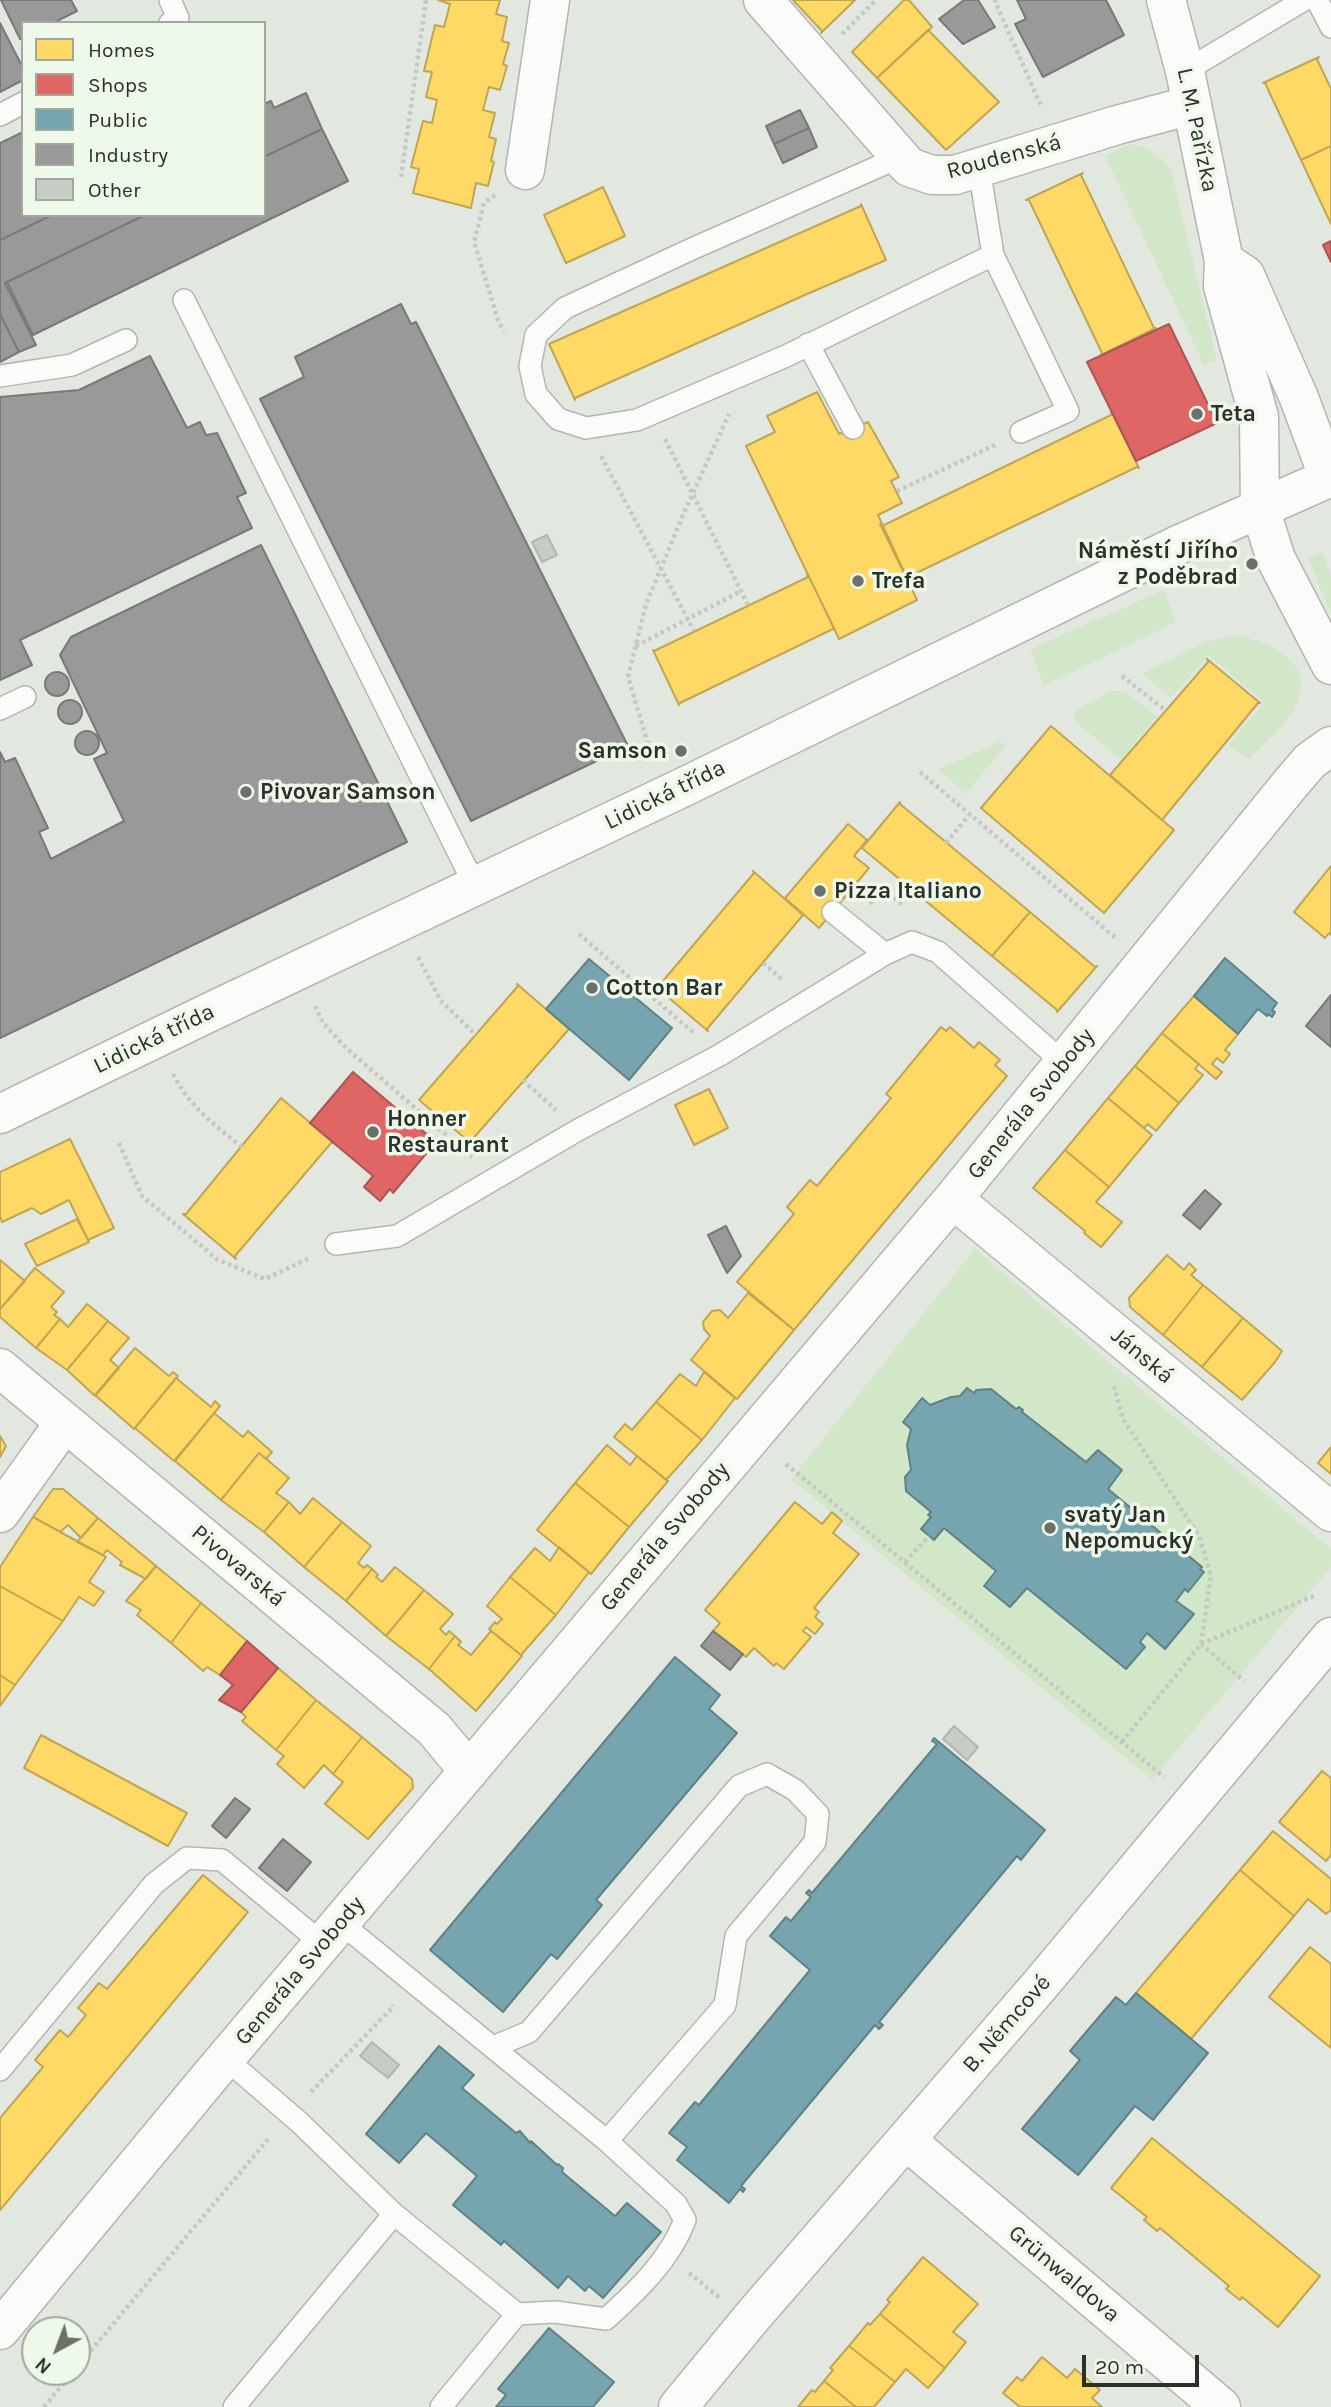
<!DOCTYPE html>
<html>
<head>
<meta charset="utf-8">
<style>
	body { margin:0 }
	#map { position:relative; width:1331px; height:2407px; overflow:hidden; background:#e2e8e0; font-family:Karla,sans-serif }
	canvas { display:block }
	.legend { position:absolute; left:21px; top:21px; width:245px; height:196px; box-sizing:border-box; background:#eef9e9; border:2px solid #a0a99d; margin:0; padding:9px 12px; list-style:none; font-size:21px; color:#2c302b }
	.legend li { display:flex; align-items:center; gap:14px; height:35px }
	.legend b { width:35px; border:2px solid #a0a99d }
	.north { position:absolute; left:21px; top:2316px; width:70px; height:70px; box-sizing:border-box; background:#eef9e9; border:2px solid #a0a99d; border-radius:50%; rotate:221deg; font-size:19px; font-weight:700; line-height:28px; text-align:center; color:#2c302b }
	.north::after { content:''; display:block; margin:auto; width:24px; height:32px; background:#6c706a; clip-path:polygon(50% 0,100% 100%,50% 72%,0 100%) }
	.scale { position:absolute; left:1082px; top:2355px; width:117px; height:32px; box-sizing:border-box; border:4px solid #2c302b; border-top:0; padding-left:9px; font-size:21px; line-height:24px; white-space:nowrap; color:#2c302b; -webkit-text-stroke:5px #eef9e9; paint-order:stroke }
</style>
</head>
<body>
<div id="map">
<canvas width="1331" height="2407"></canvas>
<ul class="legend">
<li><b style="height:19px;background:#ffd966"></b>Homes</li>
<li><b style="height:19px;background:#e06666"></b>Shops</li>
<li><b style="height:19px;background:#76a5af"></b>Public</li>
<li><b style="height:19px;background:#999"></b>Industry</li>
<li><b style="height:19px;background:#c8ccc6"></b>Other</li>
</ul>
<div class="north">N</div>
<div class="scale">20 m</div>
</div>
<script>
const c = document.querySelector('canvas').getContext('2d');
c.lineJoin = 'round';
function paint(path, color) { c.fillStyle = color; c.fill(path, 'evenodd'); }
function strokePath(path, color, width, dash) { c.strokeStyle = color; c.lineWidth = width; c.lineCap = dash ? 'butt' : 'round'; c.setLineDash(dash || []); c.stroke(path); }
function drawText(font, color, halo, rows, align = 'center') {
  c.font = font + ' Karla,sans-serif'; c.lineWidth = 7; c.setLineDash([]); c.textBaseline = 'middle'; c.strokeStyle = halo; c.fillStyle = color; for (const [text, x, y, turn = 0] of rows) {
    c.save(); c.translate(x, y); c.rotate((+turn || 0) * Math.PI / 180); c.textAlign = isNaN(turn) ? turn : align; if (halo) c.strokeText(text, 0, 0); c.fillText(text, 0, 0); c.restore();
  }
}
const green = new Path2D(`
	M 1130,144 C 1150,147 1159,155 1171,170 L 1217,360 L 1204,365 L 1105,156 Z
	M 1322,552 L 1331,576 L 1331,614 L 1308,558 Z
	M 1164,590 L 1176,622 L 1044,686 L 1030,649 Z
	M 1239,635 C 1274,645 1318,663 1295,707 C 1288,722 1261,747 1248,760 L 1229,744 L 1264,703 L 1209,655 L 1171,698 L 1142,674 L 1207,641 Z
	M 1112,691 L 1125,691 L 1157,717 L 1121,760 L 1076,722 L 1074,711 Z
	M 1000,741 L 1005,746 L 966,794 L 938,770 Z
	M 975,1249 L 1331,1549 L 1331,1567 L 1152,1780 L 791,1479 Z`);
const homes = new Path2D(`
	M 438,0 L 500,0 L 496,14 L 507,17 L 502,41 L 509,43 L 503,64 L 507,66 L 500,90 L 489,87 L 483,110 L 495,113 L 489,137 L 496,139 L 491,161 L 494,162 L 488,186 L 476,183 L 471,208 L 413,193 L 419,169 L 411,167 L 423,121 L 432,123 L 437,100 L 426,97 L 432,72 L 424,71 L 435,25 L 444,27 L 450,4 Z
	M 793,0 L 855,0 L 821,33 L 822,31 Z
	M 904,0 L 909,0 L 932,27 L 877,78 L 852,52 Z
	M 928,30 L 999,102 L 946,150 L 877,78 Z
	M 1319,57 L 1317,59 L 1331,89 L 1331,146 L 1301,160 L 1265,83 L 1263,83 Z
	M 1331,146 L 1331,224 L 1301,160 Z
	M 1083,173 L 1081,175 L 1154,328 L 1156,328 L 1101,355 L 1102,353 L 1029,200 L 1026,200 Z
	M 603,187 L 625,236 L 566,263 L 544,215 Z
	M 861,204 L 886,260 L 807,294 L 575,398 L 575,400 L 549,344 L 861,206 Z
	M 817,392 L 839,434 L 868,422 L 899,477 L 891,481 L 902,503 L 878,515 L 917,600 L 839,639 L 746,446 L 775,432 L 767,416 Z
	M 1111,413 L 1112,413 L 1139,468 L 1137,467 L 908,577 L 907,579 L 880,524 L 882,526 L 1111,415 Z
	M 807,575 L 808,575 L 835,630 L 833,629 L 680,703 L 679,705 L 653,650 L 654,651 L 808,577 Z
	M 1207,659 L 1260,703 L 1258,703 L 1162,820 L 1110,775 L 1208,662 Z
	M 1051,726 L 1174,830 L 1104,913 L 981,808 Z
	M 900,802 L 900,804 L 1030,912 L 992,956 L 862,848 Z
	M 848,824 L 867,840 L 854,856 L 869,868 L 819,928 L 785,898 Z
	M 1331,866 L 1331,935 L 1329,933 L 1325,938 L 1294,912 Z
	M 753,871 L 803,915 L 707,1029 L 708,1031 L 656,987 L 658,987 L 754,873 Z
	M 1030,912 L 1095,967 L 1097,966 L 1057,1012 L 1057,1010 L 992,956 Z
	M 517,984 L 569,1029 L 470,1142 L 472,1144 L 419,1100 L 518,986 Z
	M 1194,996 L 1238,1034 L 1225,1050 L 1230,1054 L 1223,1063 L 1217,1058 L 1212,1064 L 1222,1072 L 1216,1079 L 1162,1033 Z
	M 941,1027 L 946,1031 L 950,1027 L 974,1048 L 979,1042 L 1000,1060 L 995,1065 L 1007,1076 L 794,1330 L 737,1282 L 794,1214 L 787,1207 L 810,1180 L 817,1186 L 891,1098 L 886,1094 Z
	M 1162,1033 L 1199,1064 L 1195,1069 L 1203,1075 L 1179,1103 L 1135,1066 Z
	M 1135,1066 L 1179,1103 L 1156,1131 L 1148,1124 L 1144,1128 L 1108,1098 Z
	M 709,1089 L 728,1128 L 694,1145 L 675,1105 Z
	M 281,1098 L 334,1143 L 331,1143 L 235,1256 L 236,1259 L 183,1214 L 186,1214 Z
	M 1108,1098 L 1152,1135 L 1109,1187 L 1065,1150 Z
	M 70,1139 L 114,1228 L 88,1240 L 69,1200 L 41,1214 L 32,1208 L 2,1222 L 0,1216 L 0,1172 Z
	M 1065,1150 L 1109,1187 L 1096,1202 L 1122,1222 L 1101,1247 L 1084,1233 L 1085,1231 L 1033,1188 Z
	M 77,1219 L 89,1242 L 37,1266 L 25,1244 Z
	M 1167,1255 L 1184,1270 L 1189,1263 L 1196,1270 L 1191,1275 L 1203,1285 L 1163,1335 L 1130,1307 L 1129,1298 Z
	M 0,1260 L 25,1281 L 0,1309 Z
	M 35,1268 L 64,1292 L 51,1307 L 57,1312 L 54,1315 L 60,1319 L 36,1348 L 0,1317 L 0,1309 Z
	M 1203,1285 L 1243,1318 L 1202,1367 L 1163,1335 Z
	M 748,1293 L 794,1330 L 737,1399 L 691,1360 L 710,1336 L 704,1329 L 703,1322 L 712,1311 L 720,1310 L 728,1318 Z
	M 87,1304 L 108,1321 L 67,1370 L 36,1348 L 60,1319 L 68,1327 Z
	M 1243,1318 L 1282,1351 L 1275,1362 L 1242,1400 L 1202,1367 Z
	M 108,1321 L 129,1338 L 110,1360 L 119,1368 L 95,1396 L 67,1370 Z
	M 135,1348 L 169,1376 L 173,1372 L 178,1376 L 134,1429 L 95,1395 Z
	M 704,1372 L 735,1398 L 702,1440 L 656,1402 L 680,1374 L 696,1386 Z
	M 176,1378 L 211,1407 L 215,1401 L 220,1406 L 174,1461 L 135,1428 Z
	M 656,1402 L 702,1440 L 666,1480 L 614,1437 L 625,1424 L 632,1430 Z
	M 214,1413 L 243,1437 L 248,1431 L 272,1452 L 266,1459 L 259,1453 L 221,1500 L 175,1461 Z
	M 0,1436 L 6,1446 L 0,1457 Z
	M 607,1445 L 630,1465 L 637,1456 L 668,1481 L 629,1527 L 575,1483 Z
	M 1331,1447 L 1331,1474 L 1318,1463 Z
	M 259,1453 L 289,1478 L 276,1493 L 289,1502 L 264,1532 L 221,1500 Z
	M 575,1483 L 629,1527 L 591,1574 L 537,1530 Z
	M 53,1489 L 63,1489 L 98,1518 L 81,1538 L 68,1525 L 60,1532 L 33,1517 Z
	M 313,1498 L 342,1522 L 304,1567 L 264,1532 L 289,1502 L 300,1514 Z
	M 795,1502 L 822,1524 L 832,1512 L 842,1521 L 833,1533 L 859,1554 L 814,1608 L 819,1612 L 815,1617 L 823,1624 L 815,1634 L 806,1627 L 803,1631 L 811,1637 L 784,1669 L 776,1663 L 774,1666 L 754,1648 L 746,1657 L 713,1631 L 720,1623 L 705,1610 Z
	M 33,1517 L 106,1557 L 89,1582 L 104,1592 L 94,1606 L 79,1597 L 63,1621 L 0,1586 L 0,1567 Z
	M 98,1518 L 156,1566 L 146,1579 L 120,1565 L 122,1562 L 107,1550 L 103,1555 L 77,1542 Z
	M 342,1522 L 371,1546 L 358,1563 L 364,1568 L 367,1565 L 372,1569 L 346,1601 L 304,1567 Z
	M 559,1547 L 589,1572 L 556,1615 L 510,1577 L 535,1548 L 550,1561 Z
	M 156,1566 L 201,1603 L 171,1643 L 137,1615 L 141,1610 L 126,1601 Z
	M 395,1567 L 424,1590 L 386,1636 L 346,1601 L 372,1569 L 378,1575 L 376,1577 L 382,1582 Z
	M 510,1577 L 556,1615 L 521,1655 L 489,1629 L 495,1622 L 497,1624 L 502,1619 L 487,1606 Z
	M 0,1586 L 63,1621 L 15,1685 L 0,1675 Z
	M 424,1590 L 453,1614 L 440,1629 L 446,1635 L 449,1631 L 455,1636 L 429,1669 L 386,1636 Z
	M 201,1603 L 247,1641 L 220,1675 L 207,1667 L 203,1671 L 171,1643 Z
	M 491,1631 L 522,1656 L 476,1711 L 429,1669 L 455,1636 L 461,1642 L 458,1645 L 471,1655 Z
	M 278,1668 L 316,1700 L 276,1750 L 242,1721 L 246,1717 L 241,1712 Z
	M 0,1675 L 15,1685 L 0,1706 Z
	M 316,1700 L 362,1737 L 333,1774 L 324,1765 L 304,1788 L 277,1764 L 284,1756 L 276,1750 Z
	M 41,1735 L 187,1813 L 168,1846 L 24,1768 Z
	M 362,1737 L 412,1779 L 413,1788 L 368,1839 L 325,1804 L 343,1782 L 333,1774 Z
	M 1322,1771 L 1331,1778 L 1331,1855 L 1326,1861 L 1279,1822 Z
	M 1273,1831 L 1331,1879 L 1331,1910 L 1326,1914 L 1308,1899 L 1294,1916 L 1240,1870 Z
	M 1240,1870 L 1294,1916 L 1191,2039 L 1136,1993 Z
	M 203,1875 L 248,1912 L 0,2210 L 0,2118 L 43,2067 L 35,2060 L 60,2030 L 68,2037 L 86,2015 L 78,2008 L 99,1983 L 107,1989 Z
	M 1310,1947 L 1331,1964 L 1331,2048 L 1269,1997 Z
	M 1152,2138 L 1320,2276 L 1278,2327 L 1242,2297 L 1240,2300 L 1226,2289 L 1229,2286 L 1160,2228 L 1157,2231 L 1144,2220 L 1147,2217 L 1111,2188 Z
	M 923,2257 L 978,2304 L 953,2332 L 966,2342 L 945,2368 L 880,2314 L 890,2302 L 887,2300 Z
	M 880,2314 L 945,2368 L 928,2388 L 906,2369 L 895,2382 L 849,2346 L 868,2323 L 870,2325 Z
	M 849,2346 L 895,2382 L 874,2407 L 856,2407 L 824,2381 L 833,2370 L 830,2368 Z
	M 1042,2357 L 1067,2378 L 1075,2369 L 1100,2390 L 1092,2398 L 1102,2407 L 1020,2407 L 1003,2393 L 1017,2377 L 1022,2381 Z
	M 824,2381 L 856,2407 L 798,2407 L 812,2390 L 815,2392 Z`);
const shops = new Path2D(`
	M 1331,241 L 1331,262 L 1323,245 Z
	M 1169,324 L 1217,423 L 1136,461 L 1087,362 Z
	M 353,1072 L 436,1142 L 393,1193 L 390,1189 L 380,1201 L 364,1187 L 373,1176 L 310,1123 Z
	M 247,1641 L 278,1668 L 241,1712 L 219,1700 L 233,1685 L 220,1675 Z`);
const public = new Path2D(`
	M 1225,958 L 1277,1003 L 1272,1010 L 1275,1012 L 1272,1017 L 1268,1014 L 1267,1016 L 1258,1009 L 1238,1034 L 1194,996 Z
	M 589,959 L 672,1028 L 629,1080 L 546,1009 Z
	M 967,1388 L 974,1393 L 976,1390 L 991,1389 L 1016,1409 L 1019,1407 L 1023,1410 L 1022,1412 L 1086,1462 L 1098,1450 L 1122,1470 L 1108,1489 L 1202,1567 L 1200,1569 L 1204,1572 L 1188,1592 L 1185,1589 L 1176,1601 L 1194,1614 L 1165,1649 L 1147,1633 L 1140,1642 L 1145,1647 L 1126,1669 L 1027,1588 L 1010,1607 L 984,1586 L 996,1571 L 944,1528 L 934,1540 L 921,1529 L 931,1517 L 928,1515 L 931,1512 L 906,1491 L 905,1477 L 911,1470 L 907,1445 L 911,1429 L 903,1422 L 922,1398 L 930,1405 L 951,1397 L 960,1396 Z
	M 675,1657 L 720,1695 L 709,1709 L 737,1733 L 596,1900 L 602,1905 L 557,1959 L 551,1954 L 503,2012 L 430,1950 Z
	M 934,1738 L 1045,1830 L 1021,1860 L 1017,1856 L 879,2022 L 883,2025 L 879,2029 L 875,2025 L 741,2186 L 745,2189 L 743,2192 L 740,2189 L 729,2203 L 677,2160 L 687,2147 L 669,2133 L 695,2102 L 699,2105 L 810,1970 L 770,1936 L 786,1917 L 791,1921 L 811,1897 L 806,1893 L 809,1890 L 812,1893 L 937,1744 L 932,1741 Z
	M 1136,1993 L 1208,2053 L 1153,2120 L 1135,2106 L 1078,2175 L 1022,2129 L 1080,2060 L 1070,2051 L 1116,1997 L 1126,2005 Z
	M 439,2046 L 474,2075 L 462,2088 L 516,2133 L 520,2131 L 530,2143 L 531,2141 L 557,2165 L 558,2164 L 563,2168 L 562,2172 L 615,2216 L 627,2203 L 661,2232 L 603,2298 L 589,2286 L 585,2291 L 568,2276 L 558,2288 L 504,2241 L 501,2245 L 453,2205 L 477,2176 L 426,2133 L 399,2163 L 366,2134 Z
	M 549,2328 L 614,2382 L 593,2407 L 496,2407 L 506,2395 L 498,2389 Z`);
const industry = new Path2D(`
	M 1,0 L 71,0 L 77,11 L 53,23 L 23,23 L 23,38 L 20,39 Z
	M 964,0 L 978,0 L 995,27 L 963,44 L 939,19 Z
	M 1017,0 L 1106,0 L 1124,35 L 1043,77 L 1015,24 L 1026,19 Z
	M 0,23 L 23,68 L 23,80 L 0,92 Z
	M 306,93 L 322,129 L 264,157 L 264,104 L 271,101 L 274,108 Z
	M 800,110 L 809,128 L 774,144 L 766,126 Z
	M 809,128 L 817,147 L 783,163 L 774,144 Z
	M 322,129 L 348,181 L 33,335 L 7,282 L 145,215 L 264,215 L 264,157 Z
	M 23,132 L 23,215 L 52,215 L 0,240 L 0,143 Z
	M 52,215 L 145,215 L 5,283 L 36,345 L 19,352 L 0,314 L 0,240 Z
	M 401,304 L 411,324 L 416,322 L 628,746 L 471,821 L 260,399 L 304,377 L 295,357 Z
	M 0,314 L 19,352 L 0,362 Z
	M 150,356 L 187,428 L 200,422 L 206,435 L 217,433 L 246,493 L 237,497 L 252,528 L 20,640 L 32,665 L 0,680 L 0,397 L 79,390 Z
	M 261,545 L 407,842 L 0,1038 L 0,752 L 5,762 L 15,758 L 48,828 L 39,832 L 51,859 L 124,821 L 94,759 L 107,753 L 60,655 L 71,637 Z
	M45 684a12 12 0 1 1 24 0a12 12 0 1 1-24 0Z
	M58 712a12 12 0 1 1 24 0a12 12 0 1 1-24 0Z
	M75 743a12 12 0 1 1 24 0a12 12 0 1 1-24 0Z
	M 1331,995 L 1331,1047 L 1306,1026 Z
	M 1205,1190 L 1221,1204 L 1200,1229 L 1183,1215 Z
	M 726,1226 L 741,1256 L 727,1273 L 708,1235 Z
	M 713,1631 L 743,1654 L 730,1670 L 701,1646 Z
	M 235,1798 L 250,1809 L 226,1838 L 212,1826 Z
	M 283,1839 L 311,1862 L 287,1891 L 259,1868 Z`);
const building = new Path2D(`
	M 547,535 L 557,555 L 542,562 L 532,542 Z
	M 954,1726 L 978,1747 L 967,1760 L 943,1739 Z
	M 372,2042 L 399,2065 L 388,2078 L 360,2056 Z`);
const path = new Path2D(`
	M 997,0 L 995,1 L 1042,108
	M 842,34 L 876,0
	M 401,177 L 426,0
	M 495,195 L 484,203 L 474,242 L 499,323 L 504,331
	M 665,439 L 748,605
	M 601,456 L 694,631
	M 897,491 L 995,445
	M 636,646 L 741,591
	M 1122,676 L 1166,711
	M 648,744 L 628,677 L 646,604 L 683,515 L 729,414
	M 920,772 L 1117,939
	M 946,843 L 970,814
	M 870,904 L 883,888 L 900,903 L 913,891
	M 579,934 L 695,1034
	M 418,957 L 441,1001 L 476,1035
	M 763,963 L 784,981
	M 315,1006 L 323,1023 L 346,1048 L 472,1157
	M 173,1074 C 189,1106 214,1125 242,1147
	M 523,1080 L 556,1110
	M 119,1143 L 142,1196 L 218,1260 L 265,1279 L 310,1258
	M 1114,1386 L 1123,1419 L 1199,1536 L 1211,1575 L 1201,1644
	M 786,1464 L 1164,1777
	M 905,1562 L 929,1536
	M 1201,1644 L 1244,1681
	M 1122,1742 L 1201,1644 L 1314,1596
	M 311,2092 L 393,2007 L 392,2005
	M 689,2273 L 720,2298
	M 77,2367 L 270,2137
	M 44,2407 L 73,2372`);
const service = new Path2D(`
	M 1317,0 L 1331,27
	M 170,23 L 178,18 L 170,0
	M 1185,71 L 1304,0
	M 0,115 L 23,103
	M 900,157 L 694,248 L 565,308 L 536,335 L 530,366 L 536,394 L 558,419 L 586,428 L 637,420 L 786,356 L 993,255 L 979,168
	M 993,255 L 1068,411 L 1021,432
	M 184,300 L 475,886
	M 808,344 L 853,428
	M 0,376 L 72,365 L 126,340
	M 0,709 L 25,697
	M 833,912 L 885,954
	M 336,1244 L 397,1236 L 578,1130 L 720,1055 L 885,954 L 912,942 L 938,952 L 1065,1064
	M 342,1924 L 607,2141 L 725,2005 L 736,1936 L 815,1842 L 818,1814 L 795,1790 L 767,1774 L 739,1786 L 529,2032 L 493,2047
	M 226,2059 L 299,2122 L 394,2214
	M 0,2070 L 154,1884 L 187,1858 L 222,1860 L 324,1945
	M 234,2407 L 394,2214 L 517,2314 L 555,2312 L 606,2319 C 637,2291 670,2260 685,2220 L 676,2204 L 607,2141
	M 441,2407 L 517,2314`);
const minor = new Path2D(`
	M 763,0 L 909,167 L 932,175 L 955,175 L 1117,125 L 1192,105
	M 525,170 L 550,0
	M 1260,509 L 1276,559 L 1331,665
	M 953,1199 L 1331,1512
	M 0,1368 L 434,1729 L 469,1771
	M 0,1513 L 65,1422
	M 907,2141 L 1221,2407
	M 0,2330 L 212,2074 L 953,1199 L 1291,783 L 1310,761 L 1331,746
	M 678,2407 L 753,2316 L 1040,1985 L 1331,1637`);
const tertiary = new Path2D(`
	M 1166,0 L 1185,71 L 1224,261 L 1223,286 L 1259,417 L 1260,509
	M 1224,261 L 1245,275 L 1299,398 L 1329,478
	M 0,1114 L 208,1013 L 690,784 L 1180,544 L 1331,477`);
const markers = [
	[1197,414,7,"#6c706a"],
	[1252,564,7,"#6c706a"],
	[858,581,7,"#6c706a"],
	[681,751,7,"#6c706a"],
	[246,792,7,"#6c706a"],
	[820,891,7,"#6c706a"],
	[592,988,7,"#6c706a"],
	[373,1132,7,"#6c706a"],
	[1050,1528,7,"#6c706a"]
];
const streetNames = [
	["L. M. Pařízka",1197,130,78],
	["Roudenská",1004,157,-15],
	["Lidická třída",665,795,-26],
	["Lidická třída",154,1039,-26],
	["Generála Svobody",1031,1104,-51],
	["Jánská",1142,1356,40],
	["Generála Svobody",665,1537,-50],
	["Pivovarská",238,1566,40],
	["Generála Svobody",300,1971,-50],
	["B. Němcové",1007,2024,-49],
	["Grünwaldova",1064,2274,40]
];
const poiNames = [
	["Teta",1211,414],
	["Náměstí Jiřího",1238,551,"right"],
	["z Poděbrad",1238,577,"right"],
	["Trefa",872,581],
	["Samson",667,751,"right"],
	["Pivovar Samson",260,792],
	["Pizza Italiano",834,891],
	["Cotton Bar",606,988],
	["Honner",387,1119],
	["Restaurant",387,1145],
	["svatý Jan",1064,1515],
	["Nepomucký",1064,1541]
];
paint(green, '#d2e7c8');
paint(homes, '#ffd966');
strokePath(homes, '#c0a654', 2);
paint(shops, '#e06666');
strokePath(shops, '#aa5654', 2);
paint(public, '#76a5af');
strokePath(public, '#608287', 2);
paint(industry, '#999');
strokePath(industry, '#787a78', 2);
paint(building, '#c8ccc6');
strokePath(building, '#b2b6b1', 2);
strokePath(service, '#b2b6b0', 24);
strokePath(minor, '#b2b6b0', 41);
strokePath(tertiary, '#b2b6b0', 41);
strokePath(path, '#c6c8c5', 4.5, [3.5, 3.5]);
strokePath(service, '#fbfcfa', 21);
strokePath(minor, '#fbfcfa', 38);
strokePath(tertiary, '#fbfcfa', 38);
for (const [x, y, r, color] of markers) { const dot = new Path2D(); dot.arc(x, y, r, 0, 2 * Math.PI); c.fillStyle = color; c.fill(dot); strokePath(dot, '#eef9e9', 2.5); }
drawText('23px', '#2c302b', '#eef9e9', streetNames);
drawText('bold 23px', '#2c302b', '#eef9e9', poiNames, 'left');
</script>
</body>
</html>
